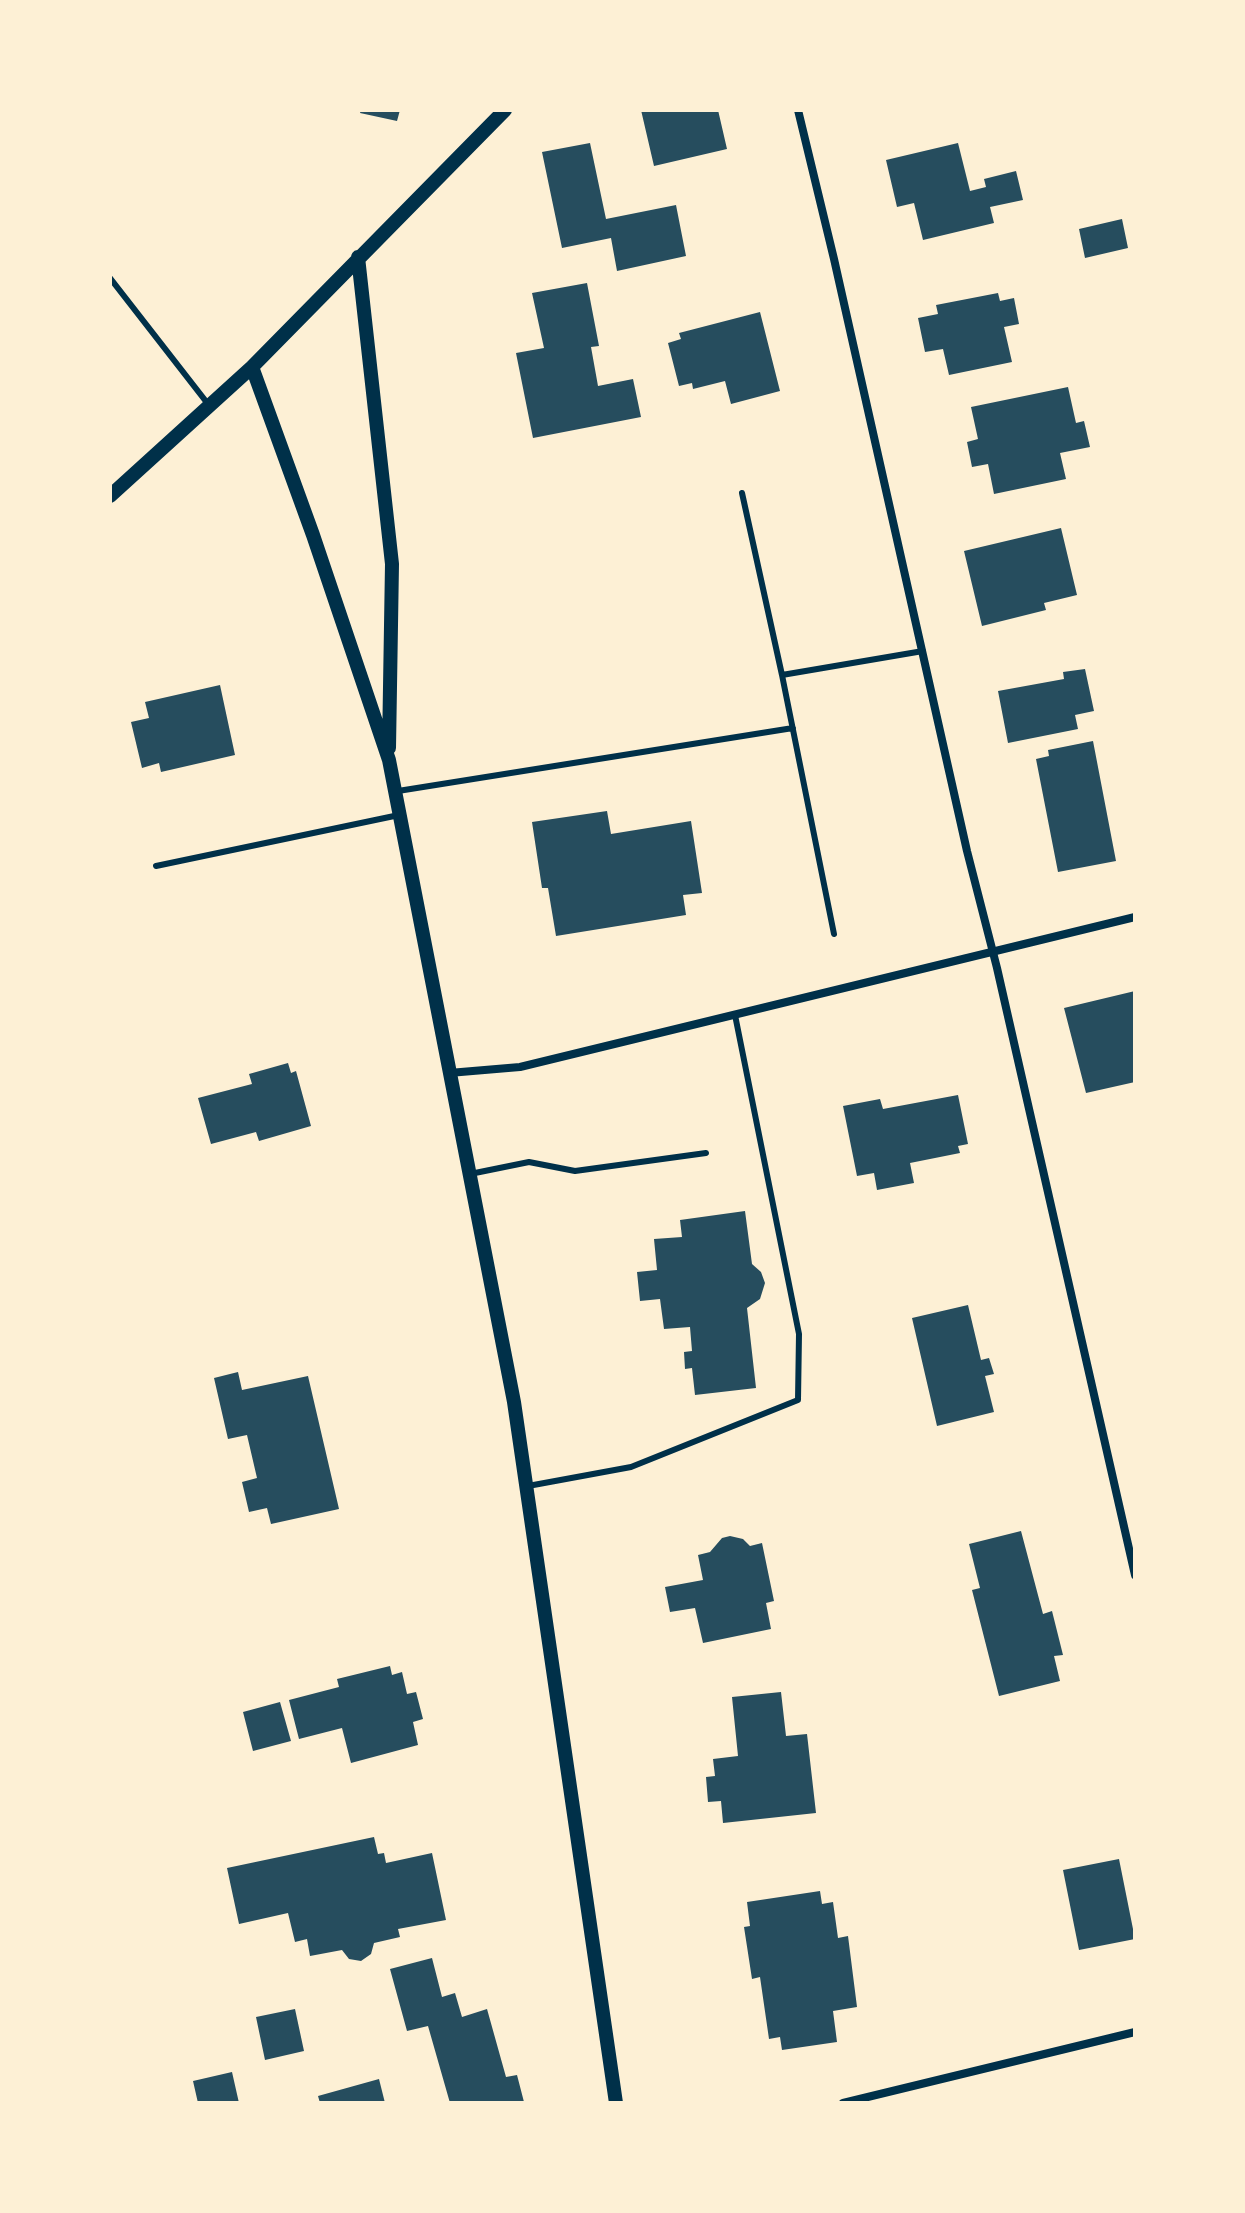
<!DOCTYPE html>
<html>
<head>
<meta charset="utf-8">
<style>
	body { margin:0 }
	#map { position:relative; width:1245px; height:2213px; overflow:hidden; background:#fdf0d5; font-family:"Noto Sans",sans-serif }
	canvas { display:block }
	.frame { position:absolute; inset:0; border:112px solid #fdf0d5; pointer-events:none }
</style>
</head>
<body>
<div id="map">
<canvas width="1245" height="2213"></canvas>
<div class="frame"></div>
</div>
<script>
const c = document.querySelector('canvas').getContext('2d');
c.lineJoin = 'round';
function paint(path, color) { c.fillStyle = color; c.fill(path, 'evenodd'); }
function strokePath(path, color, width, dash) { c.strokeStyle = color; c.lineWidth = width; c.lineCap = dash ? 'butt' : 'round'; c.setLineDash(dash || []); c.stroke(path); }
const building = new Path2D(`
	M 361,110 L 400,110 L 397,121 L 360,113 Z
	M 641,110 L 718,110 L 727,149 L 654,166 Z
	M 590,143 L 606,219 L 676,205 L 686,256 L 617,271 L 611,238 L 562,248 L 542,152 Z
	M 958,143 L 970,191 L 986,187 L 984,179 L 1016,171 L 1023,200 L 990,207 L 994,223 L 923,240 L 914,203 L 897,207 L 886,160 Z
	M 1122,219 L 1128,248 L 1085,258 L 1079,229 Z
	M 587,283 L 599,346 L 591,347 L 598,386 L 633,379 L 641,417 L 533,438 L 516,353 L 544,348 L 532,293 Z
	M 998,293 L 1000,301 L 1014,298 L 1019,324 L 1004,327 L 1012,362 L 949,375 L 943,349 L 925,352 L 918,318 L 938,314 L 936,305 Z
	M 760,312 L 780,391 L 731,404 L 725,381 L 693,389 L 692,383 L 679,386 L 668,343 L 681,339 L 679,333 Z
	M 1068,387 L 1076,423 L 1084,421 L 1090,447 L 1060,453 L 1066,479 L 994,494 L 988,464 L 972,467 L 967,442 L 978,439 L 971,407 Z
	M 1061,528 L 1077,595 L 1044,603 L 1046,610 L 982,626 L 964,551 Z
	M 1085,669 L 1094,711 L 1075,715 L 1078,729 L 1008,743 L 998,691 L 1064,679 L 1063,672 Z
	M 220,685 L 235,755 L 161,772 L 159,763 L 142,768 L 131,722 L 149,718 L 145,702 Z
	M 1093,741 L 1116,861 L 1058,872 L 1036,759 L 1049,756 L 1048,750 Z
	M 607,811 L 611,834 L 691,821 L 702,893 L 683,895 L 686,915 L 556,936 L 548,888 L 542,888 L 532,822 Z
	M 1135,991 L 1135,1082 L 1086,1093 L 1064,1008 Z
	M 288,1063 L 291,1073 L 296,1071 L 311,1126 L 259,1141 L 256,1132 L 211,1144 L 198,1098 L 252,1084 L 249,1074 Z
	M 958,1095 L 968,1144 L 958,1146 L 960,1153 L 910,1163 L 914,1183 L 877,1190 L 874,1173 L 857,1176 L 843,1106 L 880,1099 L 883,1109 Z
	M 745,1211 L 752,1264 L 761,1272 L 765,1283 L 760,1299 L 747,1308 L 756,1388 L 695,1395 L 692,1368 L 685,1369 L 684,1352 L 692,1351 L 690,1327 L 664,1329 L 660,1299 L 640,1301 L 637,1272 L 657,1270 L 654,1239 L 682,1237 L 680,1220 Z
	M 968,1305 L 981,1360 L 989,1358 L 994,1374 L 985,1376 L 994,1412 L 937,1426 L 912,1318 Z
	M 238,1372 L 242,1390 L 308,1376 L 339,1509 L 271,1524 L 267,1508 L 249,1512 L 242,1482 L 257,1478 L 247,1435 L 228,1439 L 214,1378 Z
	M 1021,1531 L 1043,1614 L 1052,1611 L 1063,1655 L 1054,1656 L 1060,1681 L 999,1696 L 972,1590 L 980,1588 L 969,1544 Z
	M 730,1536 L 743,1539 L 750,1546 L 762,1543 L 774,1601 L 766,1603 L 771,1629 L 703,1643 L 695,1608 L 670,1612 L 665,1587 L 703,1580 L 698,1555 L 710,1552 L 722,1538 Z
	M 390,1666 L 392,1675 L 402,1672 L 407,1694 L 416,1692 L 423,1719 L 413,1722 L 418,1745 L 351,1763 L 342,1728 L 299,1739 L 289,1700 L 339,1687 L 337,1679 Z
	M 781,1692 L 786,1736 L 807,1734 L 816,1813 L 723,1823 L 721,1801 L 708,1802 L 706,1777 L 715,1776 L 713,1759 L 738,1756 L 732,1697 Z
	M 280,1702 L 291,1741 L 253,1751 L 243,1712 Z
	M 374,1837 L 378,1854 L 384,1853 L 386,1863 L 432,1853 L 446,1920 L 398,1929 L 400,1937 L 374,1943 L 371,1954 L 361,1961 L 349,1959 L 342,1950 L 310,1956 L 307,1939 L 295,1942 L 288,1913 L 239,1924 L 227,1868 Z
	M 1119,1859 L 1135,1939 L 1079,1950 L 1063,1870 Z
	M 820,1891 L 822,1904 L 833,1902 L 838,1938 L 848,1936 L 857,2007 L 833,2011 L 837,2042 L 782,2050 L 780,2037 L 769,2039 L 760,1977 L 752,1979 L 744,1927 L 750,1926 L 747,1902 Z
	M 432,1958 L 442,1997 L 455,1993 L 462,2017 L 487,2009 L 506,2077 L 517,2075 L 524,2102 L 450,2103 L 428,2026 L 407,2031 L 390,1969 Z
	M 295,2009 L 304,2051 L 265,2060 L 256,2017 Z
	M 232,2072 L 239,2103 L 198,2103 L 193,2081 Z
	M 379,2079 L 385,2103 L 320,2103 L 318,2096 Z`);
const service = new Path2D(`
	M 110,278 L 208,404
	M 742,493 L 782,675 L 923,651
	M 782,675 L 834,934
	M 398,791 L 793,728
	M 156,866 L 399,815
	M 470,1174 L 529,1162 L 575,1171 L 706,1153
	M 528,1486 L 631,1467 L 798,1400 L 799,1334 L 735,1015`);
const minor = new Path2D(`
	M 798,110 L 834,259 L 967,851 L 997,968 L 1135,1575
	M 449,1073 L 520,1067 L 1135,917
	M 843,2103 L 1135,2032`);
const tertiary = new Path2D(`
	M 358,257 L 392,564 L 389,748
	M 252,367 L 313,535 L 389,760 L 514,1402 L 616,2103
	M 110,496 L 252,367 L 505,110`);
paint(building, '#264d5e');
strokePath(service, '#003049', 6);
strokePath(minor, '#003049', 8);
strokePath(tertiary, '#003049', 14);
</script>
</body>
</html>
